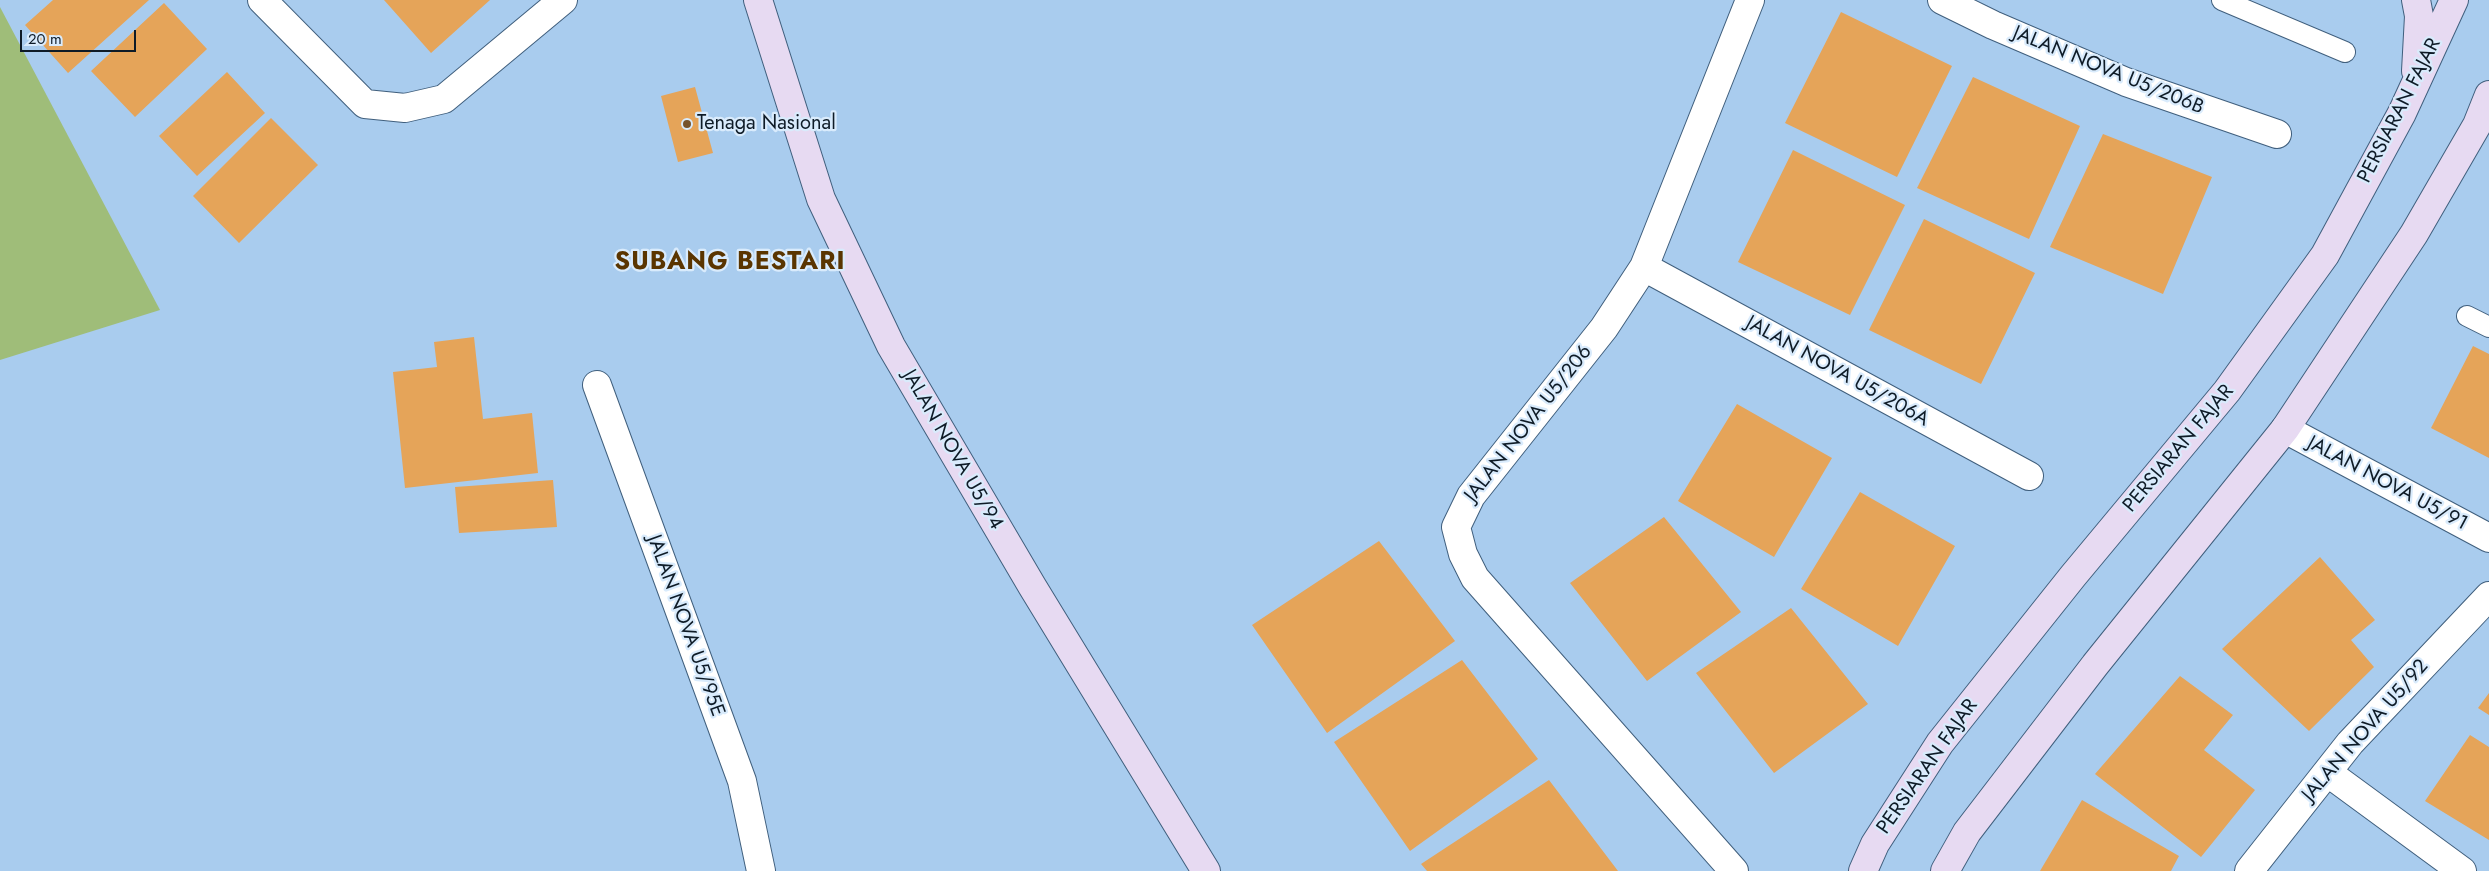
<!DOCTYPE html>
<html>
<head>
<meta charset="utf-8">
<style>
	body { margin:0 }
	#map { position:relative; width:2489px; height:871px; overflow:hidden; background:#a9ccee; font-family:Jost,sans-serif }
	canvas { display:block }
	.scale { position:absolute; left:20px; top:30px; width:116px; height:22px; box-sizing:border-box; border:2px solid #0e1b27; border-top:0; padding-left:6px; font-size:15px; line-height:18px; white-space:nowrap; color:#0e1b27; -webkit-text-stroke:4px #d9ebfc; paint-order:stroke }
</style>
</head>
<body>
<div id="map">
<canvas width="2489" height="871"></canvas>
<div class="scale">20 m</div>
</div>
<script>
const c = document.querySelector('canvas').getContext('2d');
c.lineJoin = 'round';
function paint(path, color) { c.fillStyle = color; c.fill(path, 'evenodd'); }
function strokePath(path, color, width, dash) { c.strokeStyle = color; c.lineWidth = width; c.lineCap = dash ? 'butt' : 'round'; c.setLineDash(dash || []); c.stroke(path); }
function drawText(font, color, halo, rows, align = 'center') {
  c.font = font + ' Jost,sans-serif'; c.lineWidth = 4.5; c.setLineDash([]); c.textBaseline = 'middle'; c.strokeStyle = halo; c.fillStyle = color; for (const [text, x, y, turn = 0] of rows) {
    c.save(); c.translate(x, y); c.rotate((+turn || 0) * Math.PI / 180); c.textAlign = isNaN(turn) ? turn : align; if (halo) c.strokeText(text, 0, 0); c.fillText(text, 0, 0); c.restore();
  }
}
const green = new Path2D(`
	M 0,7 L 160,310 L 0,360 Z`);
const building = new Path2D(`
	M 53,0 L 149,0 L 68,73 L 25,25 Z
	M 384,0 L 490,0 L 431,53 Z
	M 164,3 L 207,49 L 135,117 L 91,71 Z
	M 1841,12 L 1952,66 L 1897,177 L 1785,123 Z
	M 227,72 L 265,113 L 197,176 L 159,136 Z
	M 1973,77 L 2080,126 L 2029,239 L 1917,188 Z
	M 695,87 L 713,153 L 678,162 L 661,96 Z
	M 271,118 L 318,165 L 239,243 L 193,196 Z
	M 2103,134 L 2212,177 L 2163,294 L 2050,247 Z
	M 1793,150 L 1905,205 L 1850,315 L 1738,262 Z
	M 1924,219 L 2035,273 L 1981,384 L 1869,330 Z
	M 474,337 L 483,419 L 532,413 L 538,473 L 405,488 L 393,372 L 437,367 L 434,342 Z
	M 2473,346 L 2489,354 L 2489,458 L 2431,428 Z
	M 1737,404 L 1832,458 L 1774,557 L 1678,501 Z
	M 553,480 L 557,527 L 459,533 L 455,487 Z
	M 1860,492 L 1955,546 L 1898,646 L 1801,589 Z
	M 1664,517 L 1741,612 L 1647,681 L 1570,583 Z
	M 1379,541 L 1455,641 L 1327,733 L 1252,625 Z
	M 2320,557 L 2375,620 L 2351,640 L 2374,667 L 2309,731 L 2222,649 Z
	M 1791,608 L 1868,704 L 1774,773 L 1696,673 Z
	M 1462,660 L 1538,759 L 1410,851 L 1334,742 Z
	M 2180,676 L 2233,715 L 2204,750 L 2255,790 L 2201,857 L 2095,774 Z
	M 2489,693 L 2489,715 L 2478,708 Z
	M 2470,735 L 2489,747 L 2489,840 L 2425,801 Z
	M 1549,780 L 1618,871 L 1427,871 L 1421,864 Z
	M 2082,800 L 2179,856 L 2171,871 L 2040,871 Z`);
const lane = new Path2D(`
	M 2222,0 L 2345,52
	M 2467,316 L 2489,327`);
const street = new Path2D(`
	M 262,0 L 365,104 L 405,108 L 444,99 L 563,0
	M 1942,0 L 1993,25 L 2126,82 L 2277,134
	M 1644,267 L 2029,476
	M 597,385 L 742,781 L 761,871
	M 2285,429 L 2489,538
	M 2327,772 L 2462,871
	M 1734,871 L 1475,578 L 1463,554 L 1456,527 L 1471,496 L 1604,328 L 1644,267 L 1750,0
	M 2249,871 L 2350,743 L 2489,596`);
const secondary = new Path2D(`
	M 758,0 L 821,199 L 891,346 L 1032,586 L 1206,871
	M 2416,71 L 2419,16 L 2416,0
	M 1863,871 L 1875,844 L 1940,743 L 2073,576 L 2227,391 L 2325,255 L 2402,113 L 2454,0
	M 1945,871 L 1967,832 L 2095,665 L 2285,429 L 2414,234 L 2477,125 L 2489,95`);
const markers = [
	[687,124,5,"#76532c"]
];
const streetNames = [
	["JALAN NOVA U5/206B",2108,71,22],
	["PERSIARAN FAJAR",2400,111,-63],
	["JALAN NOVA U5/206A",1837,372,29],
	["JALAN NOVA U5/206",1529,424,-52],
	["PERSIARAN FAJAR",2179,449,-50],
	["JALAN NOVA U5/94",952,450,60],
	["JALAN NOVA U5/91",2387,484,28],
	["JALAN NOVA U5/95E",685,626,70],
	["JALAN NOVA U5/92",2366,731,-49],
	["PERSIARAN FAJAR",1928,767,-55]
];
const poiNames = [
	["Tenaga Nasional",697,124]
];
const districtNames = [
	["SUBANG BESTARI",730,263]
];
paint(green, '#9fbd79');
paint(building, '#e5a459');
strokePath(lane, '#405f7d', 22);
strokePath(street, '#405f7d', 30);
strokePath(secondary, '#405f7d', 30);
strokePath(lane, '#fff', 20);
strokePath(street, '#fff', 28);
strokePath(secondary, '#e7daf2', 28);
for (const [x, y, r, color] of markers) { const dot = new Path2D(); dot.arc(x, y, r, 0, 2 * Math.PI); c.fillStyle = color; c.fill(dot); strokePath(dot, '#d9ebfc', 2); }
drawText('20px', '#0e1b27', '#d9ebfc', streetNames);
drawText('20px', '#0e1b27', '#d9ebfc', poiNames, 'left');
c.letterSpacing = '1px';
drawText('bold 25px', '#5a3500', '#d9ebfc', districtNames);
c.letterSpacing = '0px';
</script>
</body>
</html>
